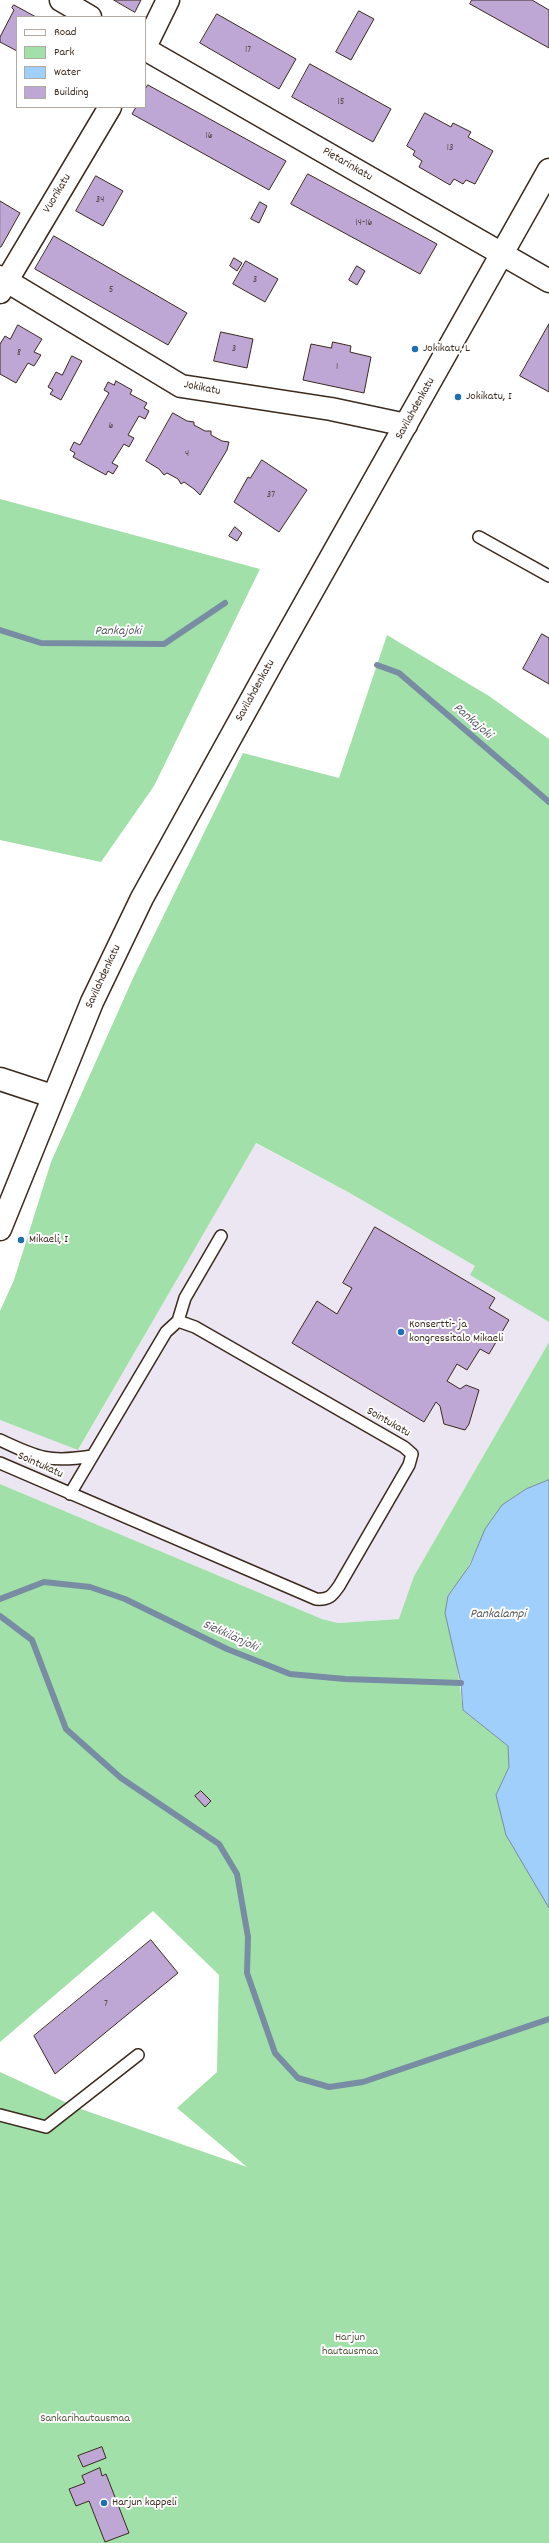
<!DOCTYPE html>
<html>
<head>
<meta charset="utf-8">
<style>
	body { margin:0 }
	#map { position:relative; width:549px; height:2543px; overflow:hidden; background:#fff; font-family:Dekko,sans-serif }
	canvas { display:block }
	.legend { position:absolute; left:16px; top:16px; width:130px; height:92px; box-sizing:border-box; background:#fff; border:1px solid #b1aaa5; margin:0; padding:5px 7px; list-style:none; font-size:12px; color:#3b2a1e }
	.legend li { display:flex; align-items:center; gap:8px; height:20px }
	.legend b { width:20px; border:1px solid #b1aaa5 }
</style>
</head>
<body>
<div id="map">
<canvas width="549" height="2543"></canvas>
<ul class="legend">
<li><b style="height:5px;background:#fff"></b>Road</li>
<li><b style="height:11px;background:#a1e0a8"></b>Park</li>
<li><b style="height:11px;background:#a0cffb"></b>Water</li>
<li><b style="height:11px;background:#bea7d5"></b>Building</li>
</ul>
</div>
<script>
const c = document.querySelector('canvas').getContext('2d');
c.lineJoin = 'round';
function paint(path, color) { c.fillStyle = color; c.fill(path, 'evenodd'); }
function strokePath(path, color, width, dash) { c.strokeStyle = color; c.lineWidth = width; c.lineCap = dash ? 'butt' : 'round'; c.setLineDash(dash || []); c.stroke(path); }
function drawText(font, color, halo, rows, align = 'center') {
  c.font = font + ' Dekko,sans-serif'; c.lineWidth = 4; c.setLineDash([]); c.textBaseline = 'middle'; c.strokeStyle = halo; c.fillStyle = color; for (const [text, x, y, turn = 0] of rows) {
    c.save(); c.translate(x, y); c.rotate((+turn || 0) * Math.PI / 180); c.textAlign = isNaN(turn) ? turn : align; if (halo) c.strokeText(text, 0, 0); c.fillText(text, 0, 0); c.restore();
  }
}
const built = new Path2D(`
	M 255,1143 L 348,1192 L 475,1266 L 471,1275 L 549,1322 L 549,1342 L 414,1576 L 400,1619 L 338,1623 L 322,1619 L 0,1484 L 0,1420 L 79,1449 Z`);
const green = new Path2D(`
	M 0,499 L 260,569 L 154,786 L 101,862 L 0,840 Z
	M 387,635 L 489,696 L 549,739 L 549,1322 L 470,1275 L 475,1266 L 348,1192 L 256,1143 L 78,1450 L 0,1420 L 0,1311 L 14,1280 L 51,1162 L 134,976 L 243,753 L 339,778 Z
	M 549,1342 L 549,1480 C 496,1499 493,1516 470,1563 C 465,1575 455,1586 448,1596 L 463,1710 L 508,1746 L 509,1767 L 496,1795 L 534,1882 L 549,1908 L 549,2543 L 0,2543 L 0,2072 L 78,2108 L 247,2167 L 177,2108 L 217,2072 L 219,1975 L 153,1911 L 0,2042 L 0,1484 L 322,1619 L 338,1623 L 399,1619 L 414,1576 Z`);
const water = new Path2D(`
	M 549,1480 L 549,1908 L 506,1835 L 496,1795 L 509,1767 L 508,1746 L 463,1710 L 461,1683 L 445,1613 L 448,1596 L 470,1565 L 485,1529 L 502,1505 L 526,1489 Z`);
const stream = new Path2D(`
	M 0,630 L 41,643 L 164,644 L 225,603
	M 377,665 L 399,673 L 549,802
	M 0,1599 L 44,1582 L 90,1587 L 125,1599 L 227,1649 L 290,1674 L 345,1679 L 461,1683
	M 0,1616 L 32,1640 L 66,1729 L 121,1778 L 219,1844 L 237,1874 L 248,1937 L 247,1973 L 275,2053 L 298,2078 L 329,2087 L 363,2082 L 549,2019`);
const building = new Path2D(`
	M 114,0 L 141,0 L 135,12 Z
	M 472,0 L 532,0 L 549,10 L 549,48 L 470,4 Z
	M 14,5 L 36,17 L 17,17 L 17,51 L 0,42 L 0,37 L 14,10 L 12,8 Z
	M 359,11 L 374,19 L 351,60 L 336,52 Z
	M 217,14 L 296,59 L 279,89 L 200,43 Z
	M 310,64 L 391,109 L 373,142 L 292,97 Z
	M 148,85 L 286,161 L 269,190 L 132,114 L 136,107 L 145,107 L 145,90 Z
	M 425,113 L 451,127 L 453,123 L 471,132 L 468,137 L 493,151 L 475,184 L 466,180 L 463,184 L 454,179 L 450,185 L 419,167 L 422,161 L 413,155 L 415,151 L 407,146 Z
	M 308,174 L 437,244 L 420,274 L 291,204 Z
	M 96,176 L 123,191 L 103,226 L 76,211 Z
	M 0,201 L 20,213 L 1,247 L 0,247 Z
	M 260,202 L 267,206 L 259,223 L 251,219 Z
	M 54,236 L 187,313 L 168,345 L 35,269 Z
	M 234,258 L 242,263 L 237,271 L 230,266 Z
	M 246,261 L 278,279 L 265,302 L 233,284 Z
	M 357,266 L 365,271 L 357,285 L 349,280 Z
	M 549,324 L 549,392 L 520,376 Z
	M 18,325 L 42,339 L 34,352 L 41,355 L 34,366 L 28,363 L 16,383 L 0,374 L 0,344 L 5,336 L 10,339 Z
	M 221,332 L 253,339 L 247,368 L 214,361 Z
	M 333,342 L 351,346 L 350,352 L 371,357 L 364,393 L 303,380 L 311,344 L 331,348 Z
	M 72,356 L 82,361 L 61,400 L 50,394 L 53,390 L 48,387 L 56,372 L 62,375 Z
	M 116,381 L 132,390 L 130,394 L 147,403 L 144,408 L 149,411 L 145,419 L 139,416 L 128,435 L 134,438 L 129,447 L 124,444 L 112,463 L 118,466 L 113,474 L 108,471 L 106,475 L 73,457 L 75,453 L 70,450 L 74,442 L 80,445 L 97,414 L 109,393 L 104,390 L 108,382 L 114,385 Z
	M 173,413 L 187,421 L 194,422 L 194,425 L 205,431 L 211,431 L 211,435 L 222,441 L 229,442 L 227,450 L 200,495 L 194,489 L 184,482 L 181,484 L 178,479 L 167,473 L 164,475 L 159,469 L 146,461 Z
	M 262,460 L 307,490 L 279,532 L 234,502 L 248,477 L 250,478 Z
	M 235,527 L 242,533 L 237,541 L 229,536 Z
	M 542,634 L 549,638 L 549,684 L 523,669 Z
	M 375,1227 L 495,1298 L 489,1308 L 509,1320 L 489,1354 L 480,1349 L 467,1370 L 457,1364 L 447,1381 L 460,1389 L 466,1385 L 479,1390 L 469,1424 L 465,1430 L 444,1424 L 440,1406 L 436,1402 L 424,1422 L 292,1343 L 317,1301 L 337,1314 L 352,1288 L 343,1283 Z
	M 201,1791 L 211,1801 L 205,1807 L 195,1796 Z
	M 151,1940 L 178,1973 L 55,2074 L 34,2036 Z
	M 102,2447 L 106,2458 L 83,2467 L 78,2456 Z
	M 100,2468 L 102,2476 L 106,2474 L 129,2533 L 105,2542 L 89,2501 L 76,2506 L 69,2489 L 85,2483 L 82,2476 Z`);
const lane = new Path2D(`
	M 479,537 L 549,576
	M 178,1321 L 185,1298 L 221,1236
	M 0,1440 C 38,1458 50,1463 92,1456
	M 0,1463 L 316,1599 C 329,1600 332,1596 339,1586 L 409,1465 L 412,1454 L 404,1447 L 195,1327 L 178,1321 L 166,1332 L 70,1494
	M 0,2115 L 46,2127 L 138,2055`);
const street = new Path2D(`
	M 61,0 L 90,17
	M 145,47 L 168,0
	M 145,49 L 549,281
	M 0,277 L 181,386 L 331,409 L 406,425
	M 0,292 L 110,107`);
const secondary = new Path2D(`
	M 0,1079 L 52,1096
	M 0,1229 L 92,1002 L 142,898 L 275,657 L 549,170`);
const markers = [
	[415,349,4,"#1f6fb2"],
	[458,397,4,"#1f6fb2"],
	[21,1240,4,"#1f6fb2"],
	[401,1332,4,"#1f6fb2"],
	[104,2503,4,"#1f6fb2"]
];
const numberNames = [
	["17",248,51],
	["15",341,103],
	["16",209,137],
	["13",450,149],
	["34",100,201],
	["14-16",364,224],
	["3",255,281],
	["5",111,291],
	["3",234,350],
	["8",19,354],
	["1",337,368],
	["6",111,427],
	["4",187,455],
	["37",271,496],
	["7",106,2005]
];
const streetNames = [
	["Pietarinkatu",347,165,30],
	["Vuorikatu",58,194,-59],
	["Jokikatu",202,389,11],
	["Savilahdenkatu",416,409,-61],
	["Savilahdenkatu",256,691,-61],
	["Savilahdenkatu",104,977,-65],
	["Sointukatu",388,1423,30],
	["Sointukatu",40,1466,24]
];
const poiNames = [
	["Jokikatu, L",423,349],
	["Jokikatu, I",466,397],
	["Mikaeli, I",29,1240],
	["Konsertti- ja",409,1325],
	["kongressitalo Mikaeli",409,1339],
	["Harjun kappeli",112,2503]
];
const parkNames = [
	["Harjun",350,2338],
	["hautausmaa",350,2352],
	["Sankarihautausmaa",85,2419]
];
const waterNames = [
	["Pankajoki",118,632],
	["Pankajoki",472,722,41],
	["Pankalampi",498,1615],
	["Siekkilänjoki",230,1637,24]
];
paint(built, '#ece5f2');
paint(green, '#a1e0a8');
paint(water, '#a0cffb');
strokePath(water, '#788da3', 1);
strokePath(stream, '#788da3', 6);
paint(building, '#bea7d5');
strokePath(building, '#3b2a1e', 1);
strokePath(lane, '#3b2a1e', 14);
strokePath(street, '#3b2a1e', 25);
strokePath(secondary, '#3b2a1e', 25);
strokePath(lane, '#fff', 11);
strokePath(street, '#fff', 22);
strokePath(secondary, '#fff', 22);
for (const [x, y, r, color] of markers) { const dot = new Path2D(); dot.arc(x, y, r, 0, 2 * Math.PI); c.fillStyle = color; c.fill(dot); strokePath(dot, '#fff', 1.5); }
drawText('10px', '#5c494c', null, numberNames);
drawText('12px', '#3b2a1e', '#fff', streetNames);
drawText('12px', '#3b2a1e', '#fff', poiNames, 'left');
drawText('12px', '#545840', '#fff', parkNames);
drawText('italic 13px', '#595c60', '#fff', waterNames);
</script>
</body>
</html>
